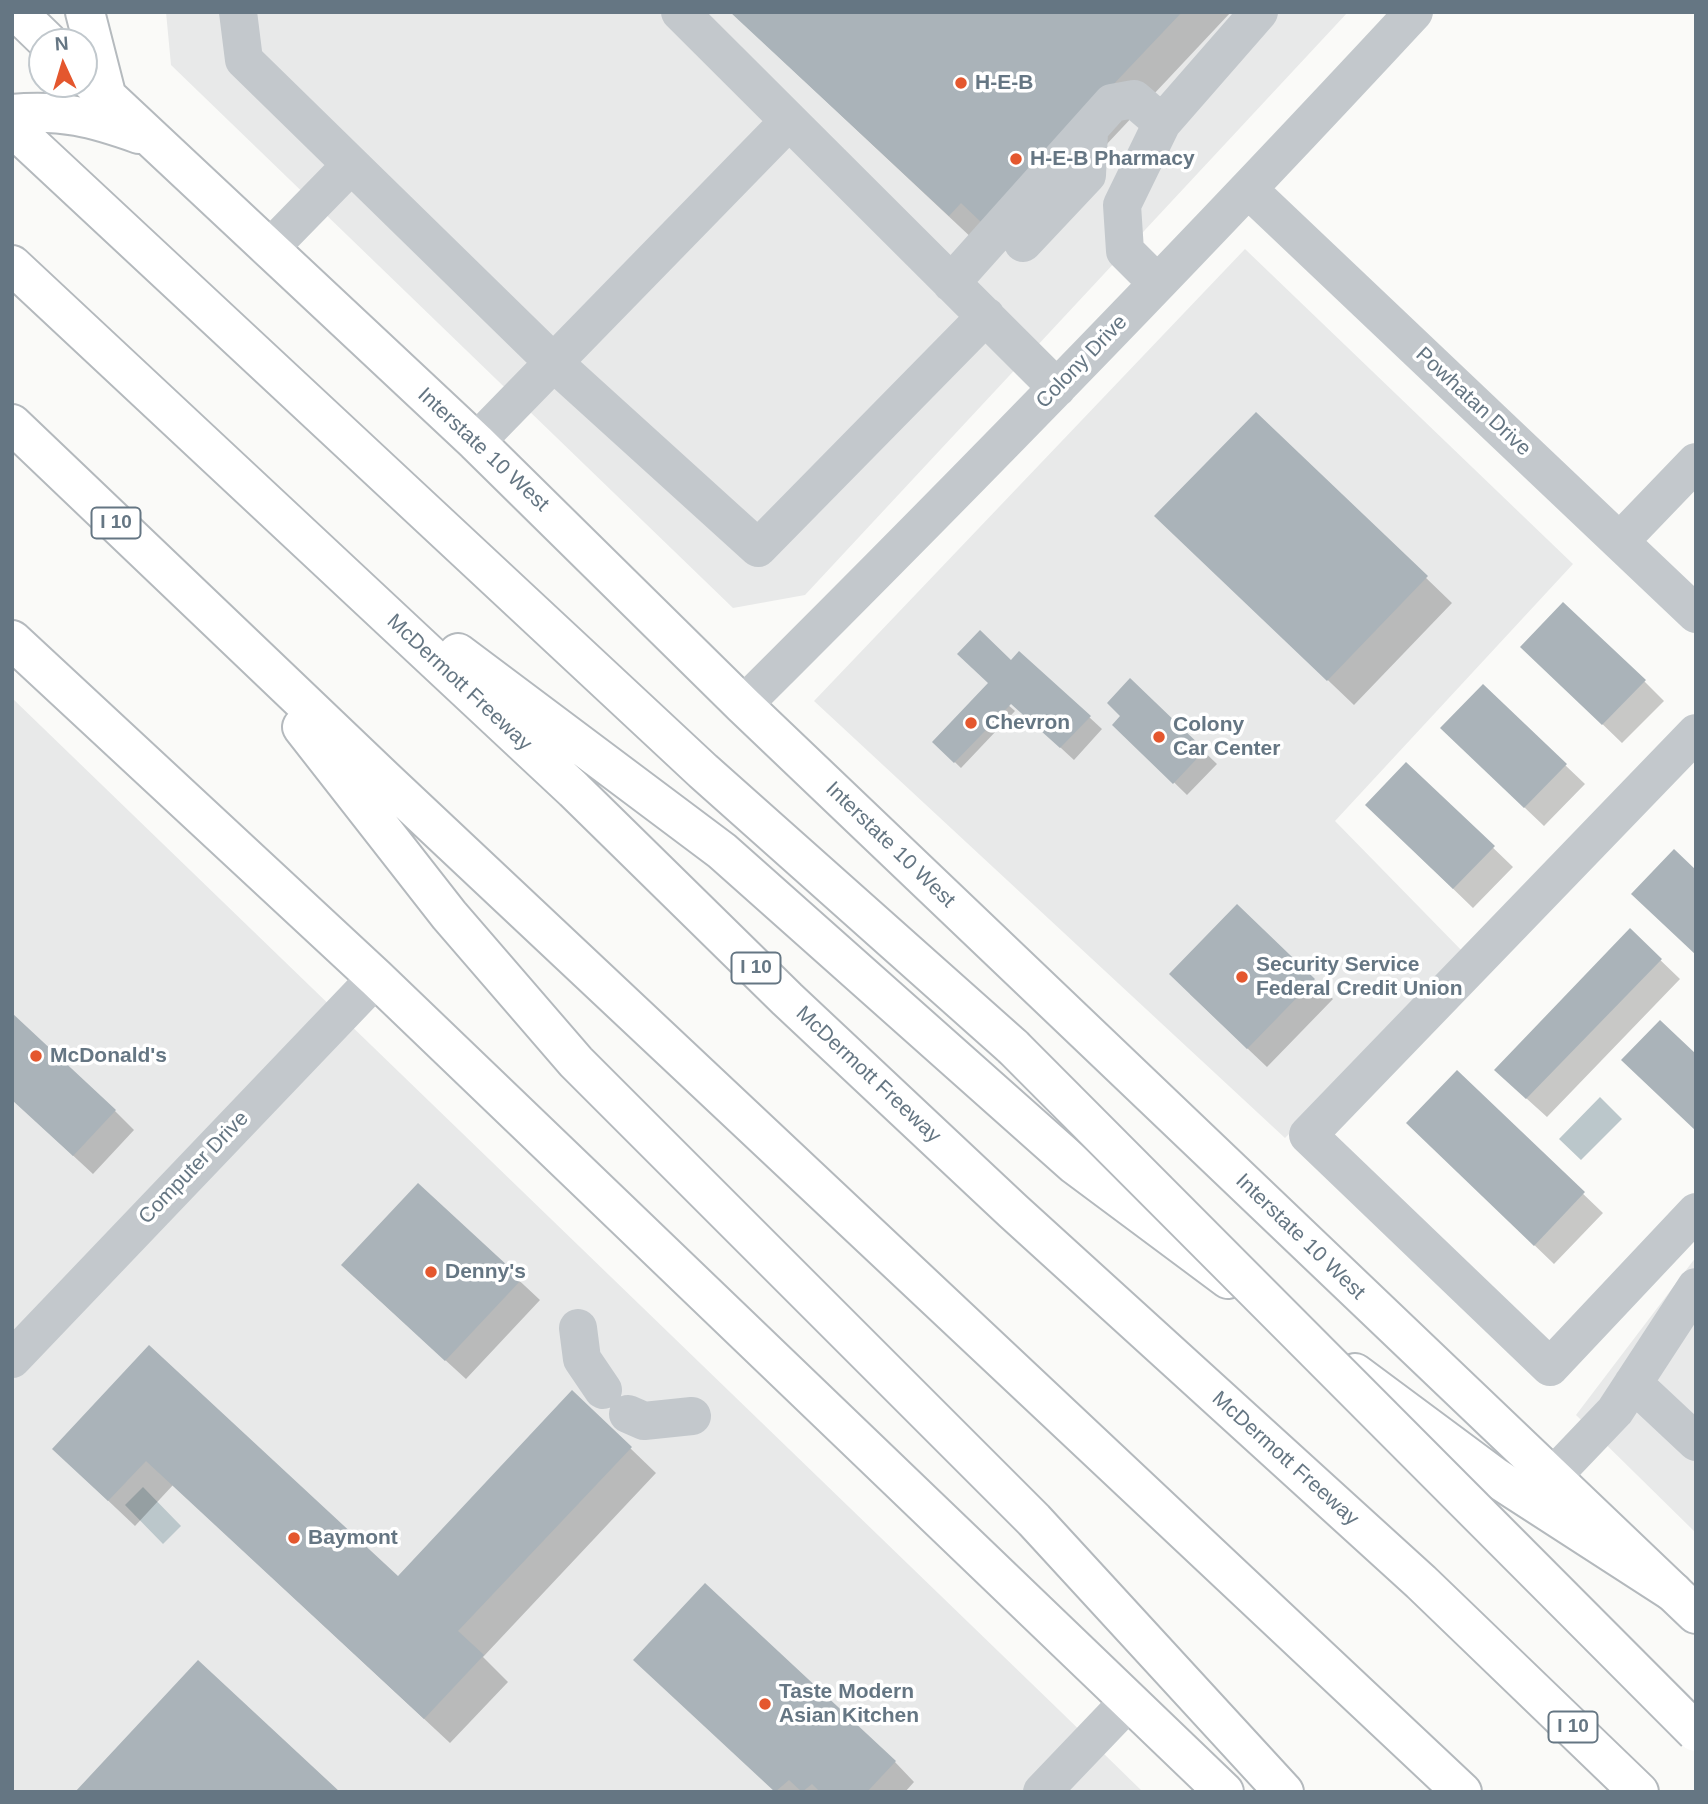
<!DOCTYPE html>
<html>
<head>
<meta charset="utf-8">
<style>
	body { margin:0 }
	#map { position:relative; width:1708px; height:1804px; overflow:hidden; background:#fafaf8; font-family:Arial,sans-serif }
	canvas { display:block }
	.frame { position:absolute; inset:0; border:14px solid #657683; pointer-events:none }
	.north { position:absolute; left:28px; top:28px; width:70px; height:70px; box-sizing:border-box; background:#fff; border:2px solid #c1c8cd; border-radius:50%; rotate:356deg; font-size:19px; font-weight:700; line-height:28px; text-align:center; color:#657683 }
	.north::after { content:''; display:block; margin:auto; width:24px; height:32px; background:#e4572e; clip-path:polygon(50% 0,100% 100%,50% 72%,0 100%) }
</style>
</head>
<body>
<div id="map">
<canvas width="1708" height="1804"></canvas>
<div class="frame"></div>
<div class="north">N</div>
</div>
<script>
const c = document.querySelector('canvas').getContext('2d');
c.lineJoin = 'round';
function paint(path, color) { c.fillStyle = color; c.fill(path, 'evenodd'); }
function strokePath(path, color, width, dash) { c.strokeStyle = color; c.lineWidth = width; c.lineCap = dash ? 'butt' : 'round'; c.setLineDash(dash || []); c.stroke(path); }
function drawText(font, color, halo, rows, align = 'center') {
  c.font = font + ' Arial,sans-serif'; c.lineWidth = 7; c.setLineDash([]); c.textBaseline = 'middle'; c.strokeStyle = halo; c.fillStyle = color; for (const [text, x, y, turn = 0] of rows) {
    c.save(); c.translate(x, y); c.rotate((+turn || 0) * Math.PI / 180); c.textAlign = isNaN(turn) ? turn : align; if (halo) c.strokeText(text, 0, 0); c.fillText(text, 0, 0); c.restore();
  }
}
const built = new Path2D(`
	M 166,12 L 1348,12 L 805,595 L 733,608 L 171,65 Z
	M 1245,249 L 1573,564 L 1335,821 L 1466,955 L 1285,1138 L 814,701 Z
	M 12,698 L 1059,1710 L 1143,1792 L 12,1792 Z
	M 1696,1257 L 1696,1533 L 1576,1415 Z`);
const water = new Path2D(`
	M 1600,1097 L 1622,1119 L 1581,1160 L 1559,1139 Z
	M 143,1487 L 181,1526 L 163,1544 L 125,1505 Z`);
const shadow = new Path2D(`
	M 731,12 L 1231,12 L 1074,179 L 975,241 Z
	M 1256,414 L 1452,603 L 1354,705 L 1182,541 Z
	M 1011,662 L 1089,717 L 1102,729 L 1074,760 L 1010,701 L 1007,704 L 1015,711 L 961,768 L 934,742 Z
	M 1542,666 L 1644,681 L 1664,701 L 1622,743 Z
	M 1130,681 L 1217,764 L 1187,795 L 1114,724 L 1122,716 Z
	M 1462,748 L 1565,765 L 1585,784 L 1544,826 Z
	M 1406,764 L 1513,867 L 1473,908 L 1386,824 Z
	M 1238,906 L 1333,999 L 1267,1067 L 1190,994 Z
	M 1630,931 L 1680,979 L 1547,1117 L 1516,1089 Z
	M 1457,1073 L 1603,1213 L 1554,1264 L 1428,1143 Z
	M 12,1099 L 115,1111 L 134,1130 L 93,1174 Z
	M 418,1186 L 540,1300 L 466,1379 L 363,1285 Z
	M 150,1347 L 398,1578 L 630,1448 L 656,1473 L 483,1657 L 508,1682 L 450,1743 L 173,1485 L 135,1526 L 80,1474 Z
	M 655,1679 L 895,1762 L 914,1782 L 905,1792 L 776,1792 Z`);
const building = new Path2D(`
	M 730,12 L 1182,12 L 982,223 L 961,203 L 949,216 Z
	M 1256,412 L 1428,576 L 1327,681 L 1154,516 Z
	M 1563,602 L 1646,680 L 1602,725 L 1520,647 Z
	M 980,630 L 1011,660 L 1019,651 L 1091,716 L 1060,748 L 1011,704 L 954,763 L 932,742 L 988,683 L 957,654 Z
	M 1130,678 L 1205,750 L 1173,784 L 1112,725 L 1120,716 L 1107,703 Z
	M 1483,684 L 1567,764 L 1524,808 L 1440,728 Z
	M 1406,762 L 1495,846 L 1453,889 L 1365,805 Z
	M 1674,849 L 1696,870 L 1696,955 L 1631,894 Z
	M 1237,904 L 1315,979 L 1247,1049 L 1169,974 Z
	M 1630,928 L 1662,959 L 1526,1099 L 1494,1070 Z
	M 12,1013 L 116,1110 L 73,1156 L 12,1100 Z
	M 1660,1020 L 1696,1054 L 1696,1131 L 1621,1060 Z
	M 1457,1070 L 1585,1192 L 1534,1246 L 1406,1123 Z
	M 418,1183 L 522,1279 L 445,1361 L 341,1265 Z
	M 149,1345 L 398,1576 L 572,1390 L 632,1447 L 458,1631 L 484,1655 L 424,1719 L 146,1461 L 108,1501 L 52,1449 Z
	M 705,1583 L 896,1761 L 867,1792 L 820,1792 L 812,1784 L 802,1792 L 789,1780 L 775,1792 L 633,1660 Z
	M 198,1660 L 340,1792 L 75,1792 Z`);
const minor = new Path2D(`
	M 238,12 L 244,60 L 554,363 L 758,548 L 986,316
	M 680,12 L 1057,388
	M 1249,190 L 1696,614
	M 1023,243 L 1087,175 L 1089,132
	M 269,249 L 351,165
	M 951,283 L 1112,103 L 1134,99 L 1162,123
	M 1157,283 L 1125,251 L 1122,205 L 1162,123 L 1259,12
	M 476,442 L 789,121
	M 1620,541 L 1696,462
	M 743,705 C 971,478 1195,248 1414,12
	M 1696,733 L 1308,1135 L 1550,1367 L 1696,1212
	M 578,1328 L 582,1359 L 603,1390
	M 12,1359 L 376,978
	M 1633,1383 L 1696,1442
	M 628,1414 L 644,1421 L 692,1416
	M 1552,1477 L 1615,1411 L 1696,1287
	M 1042,1792 L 1129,1701`);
const major = new Path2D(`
	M 17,12 L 48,42
	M 85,12 L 107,98
	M 84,75 L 476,442 L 743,705 L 1696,1614
	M 12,114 C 61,109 94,118 139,134
	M 12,640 L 376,978 L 1224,1792`);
const highway = new Path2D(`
	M 12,127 L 703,771 L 1013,1047
	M 12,265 L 574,790 L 787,999 L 1013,1211 L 1421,1582 L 1639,1792
	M 12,424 L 384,779 L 1462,1792
	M 458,653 L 722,851 L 1075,1165 L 1228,1279
	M 302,727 L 449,915 L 576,1062 L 1034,1520 L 1284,1792
	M 1355,1373 L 1495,1477 L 1673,1592`);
const highwayBridge = new Path2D(`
	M 1013,1047 L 1696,1732`);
const markers = [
	[961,83,7,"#e4572e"],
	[1016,159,7,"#e4572e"],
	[971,723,7,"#e4572e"],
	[1159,737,7,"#e4572e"],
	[1242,977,7,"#e4572e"],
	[36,1056,7,"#e4572e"],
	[431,1272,7,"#e4572e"],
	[294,1538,7,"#e4572e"],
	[765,1704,7,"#e4572e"]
];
const shields = [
	[116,523,49],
	[756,968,49],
	[1573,1727,49]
];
const shieldNames = [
	["I 10",116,523],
	["I 10",756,968],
	["I 10",1573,1727]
];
const poiNames = [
	["H-E-B",975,83],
	["H-E-B Pharmacy",1030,159],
	["Chevron",985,723],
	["Colony",1173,725],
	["Car Center",1173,749],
	["Security Service",1256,965],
	["Federal Credit Union",1256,989],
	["McDonald's",50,1056],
	["Denny's",445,1272],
	["Baymont",308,1538],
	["Taste Modern",779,1692],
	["Asian Kitchen",779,1716]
];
const streetNames = [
	["Colony Drive",1082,362,-46],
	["Powhatan Drive",1473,402,43],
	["Interstate 10 West",483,450,43],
	["McDermott Freeway",459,683,43],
	["Interstate 10 West",890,845,44],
	["McDermott Freeway",868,1075,43],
	["Computer Drive",194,1168,-46],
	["Interstate 10 West",1300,1237,44],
	["McDermott Freeway",1285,1459,42]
];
paint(built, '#e8e9e9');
paint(water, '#bbc7cb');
paint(shadow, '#0003');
paint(building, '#aab3b9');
strokePath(major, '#b5babe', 42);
strokePath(highway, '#b4b9bd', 42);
strokePath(minor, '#c3c8cc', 38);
strokePath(major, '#fff', 38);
strokePath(highway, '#fff', 38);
strokePath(highwayBridge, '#b4b9bd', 42, []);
strokePath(highwayBridge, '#fff', 38);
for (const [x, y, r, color] of markers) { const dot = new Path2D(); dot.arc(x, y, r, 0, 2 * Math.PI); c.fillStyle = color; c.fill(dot); strokePath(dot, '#fff', 2.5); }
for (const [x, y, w] of shields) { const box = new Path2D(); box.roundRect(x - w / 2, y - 15.5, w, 31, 5); c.fillStyle = '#fff'; c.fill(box); strokePath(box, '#657683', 2); }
drawText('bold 19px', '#657683', null, shieldNames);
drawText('bold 21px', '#657683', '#fff', poiNames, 'left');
drawText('21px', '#657683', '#fff', streetNames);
</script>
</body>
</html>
